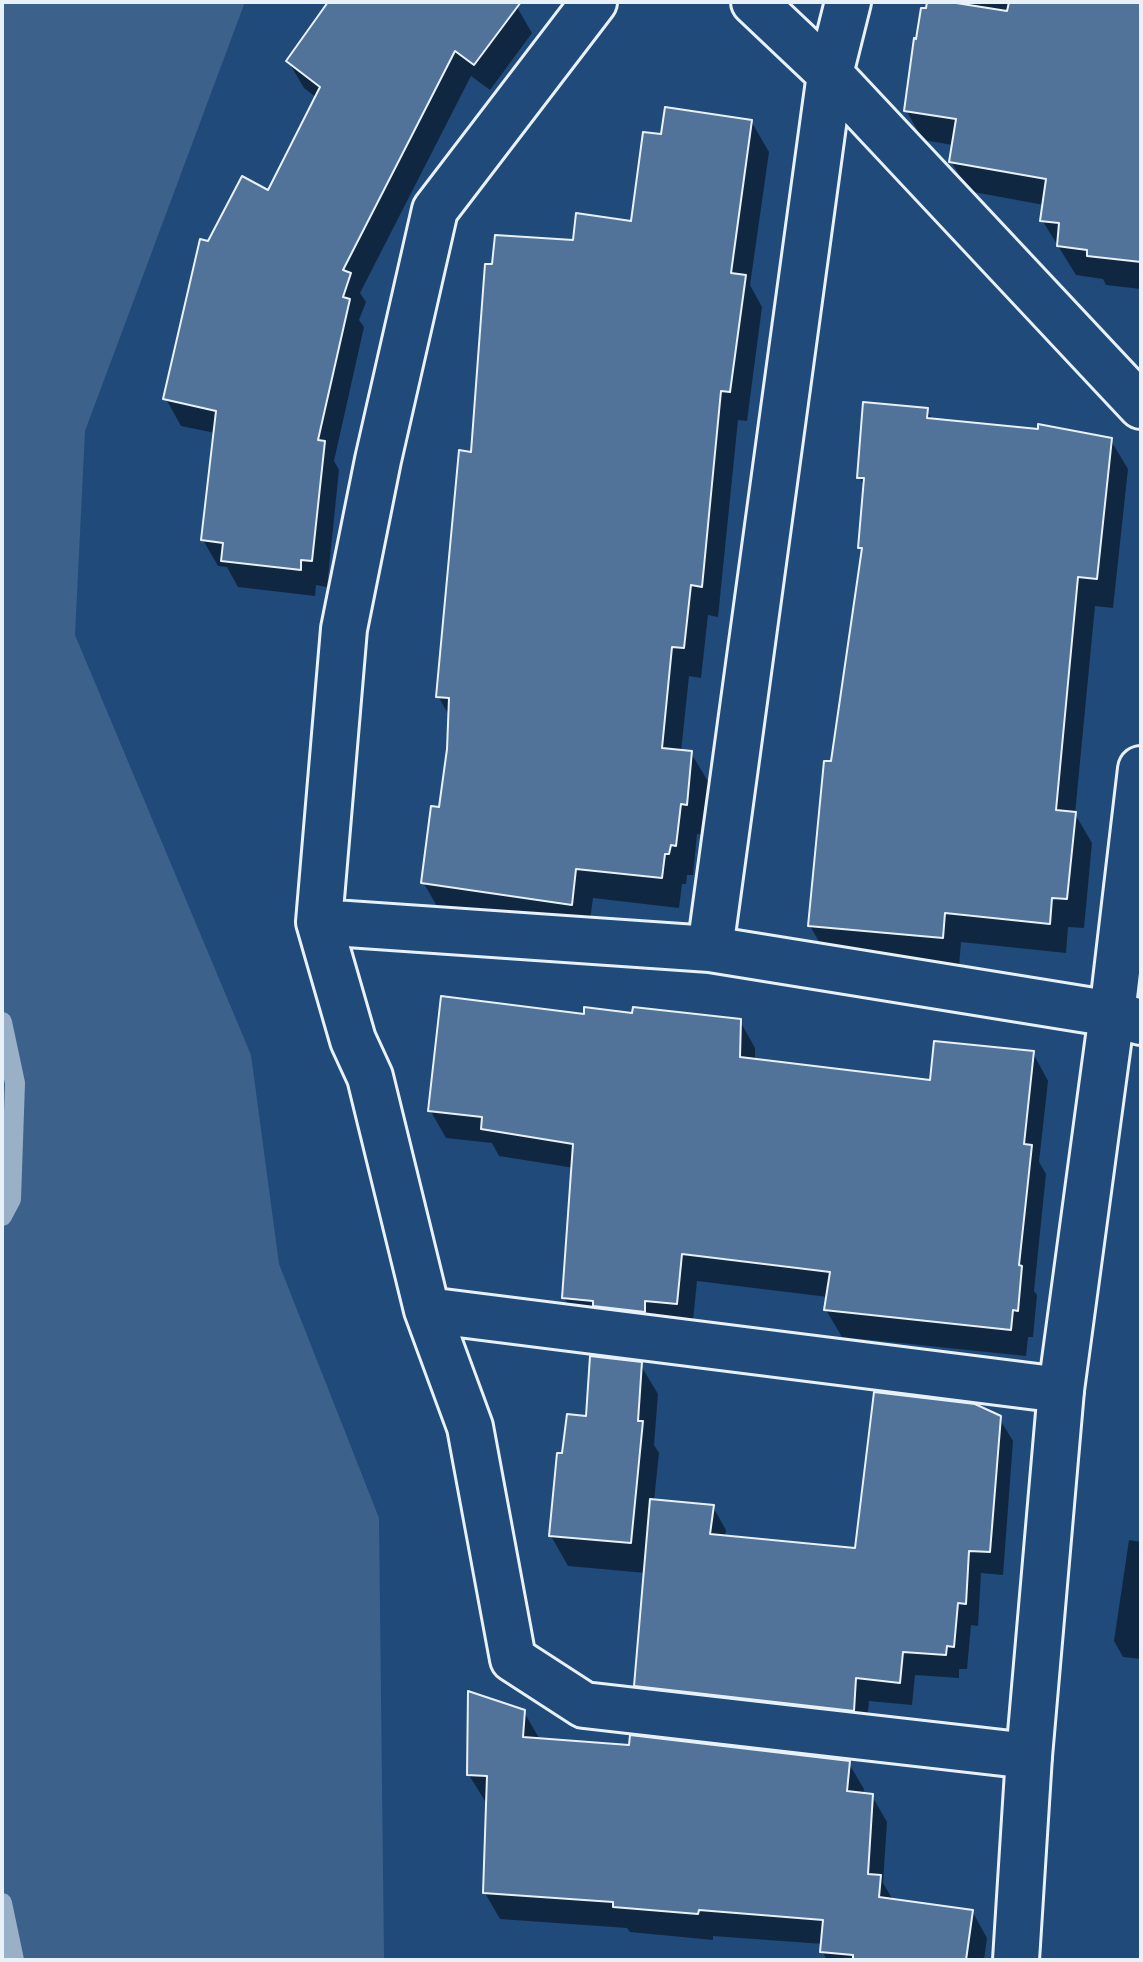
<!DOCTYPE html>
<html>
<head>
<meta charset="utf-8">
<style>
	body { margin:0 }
	#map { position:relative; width:1143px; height:1962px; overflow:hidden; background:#1f4a7a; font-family:Dekko,sans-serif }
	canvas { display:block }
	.frame { position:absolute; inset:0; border:4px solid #e8f1f8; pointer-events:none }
</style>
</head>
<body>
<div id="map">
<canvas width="1143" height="1962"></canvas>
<div class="frame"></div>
</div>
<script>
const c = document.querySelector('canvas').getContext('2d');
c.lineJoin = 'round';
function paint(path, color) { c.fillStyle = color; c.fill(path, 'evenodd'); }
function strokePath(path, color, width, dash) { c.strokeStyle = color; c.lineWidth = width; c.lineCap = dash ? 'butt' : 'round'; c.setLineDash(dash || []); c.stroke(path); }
const green = new Path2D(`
	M 2,2 L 245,2 L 85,431 L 75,635 L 251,1055 L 279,1264 L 379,1518 L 384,1960 L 2,1960 Z`);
const shadow = new Path2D(`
	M 329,2 L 511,2 L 517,7 L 532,33 L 490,90 L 471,76 L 360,293 L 366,302 L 359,320 L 364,327 L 334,461 L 339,470 L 327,587 L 316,585 L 315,596 L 238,587 L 227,567 L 218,566 L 203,540 L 215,433 L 181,426 L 166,399 L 209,244 L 269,193 L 317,98 L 304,88 L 288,61 Z
	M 929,2 L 1141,2 L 1141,289 L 1106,285 L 1103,279 L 1076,275 L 1042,220 L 1044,205 L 968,191 L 951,161 L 953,145 L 923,140 L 906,110 Z
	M 751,121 L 769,152 L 750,285 L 762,307 L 747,421 L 738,420 L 718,617 L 708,615 L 701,678 L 689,676 L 681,752 L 691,753 L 709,783 L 704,835 L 697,834 L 693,875 L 687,875 L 686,884 L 682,884 L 679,908 L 593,898 L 588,934 L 441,913 L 423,882 L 441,809 L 449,749 L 450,717 L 438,696 L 473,454 L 575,243 L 633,223 L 662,136 Z
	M 927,410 L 933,421 L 1110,439 L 1128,469 L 1113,608 L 1095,606 L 1075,814 L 1092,843 L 1084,928 L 1068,927 L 1066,953 L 961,942 L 959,967 L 827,955 L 810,926 L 863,553 L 860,548 L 865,488 L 859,477 Z
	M 634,1015 L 740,1021 L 755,1048 L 755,1061 L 932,1082 L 1033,1053 L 1048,1081 L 1039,1162 L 1046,1174 L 1034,1291 L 1037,1295 L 1033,1337 L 1028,1337 L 1026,1356 L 842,1337 L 826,1310 L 828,1297 L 697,1281 L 692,1331 L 580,1325 L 564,1298 L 574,1168 L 499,1156 L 492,1143 L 446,1138 L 430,1110 L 585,1016 Z
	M 640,1364 L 658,1394 L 654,1445 L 659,1453 L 654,1501 L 713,1507 L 726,1530 L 725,1538 L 856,1551 L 999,1418 L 1013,1441 L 1003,1575 L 981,1573 L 978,1626 L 971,1625 L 967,1669 L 959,1669 L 959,1678 L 915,1675 L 912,1705 L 869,1701 L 866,1733 L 650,1708 L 636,1685 L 646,1573 L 568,1566 L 551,1536 L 564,1455 L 588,1418 Z
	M 1129,1540 L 1141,1542 L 1141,1659 L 1123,1657 L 1114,1641 Z
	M 524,1712 L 539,1738 L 848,1762 L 864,1789 L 863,1795 L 872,1796 L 887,1822 L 883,1883 L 893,1900 L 972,1911 L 987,1938 L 984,1960 L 827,1960 L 822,1951 L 823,1944 L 713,1936 L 713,1940 L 630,1932 L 627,1928 L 500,1919 L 485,1893 L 488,1801 L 485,1801 L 469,1775 Z`);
const stream = new Path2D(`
	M 2,1022 L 15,1083 L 11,1199 L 2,1216
	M 2,1903 L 14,1960`);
const building = new Path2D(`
	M 328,2 L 521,2 L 474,65 L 455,51 L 343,270 L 351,273 L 343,297 L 350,299 L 318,440 L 325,441 L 312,561 L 301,560 L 301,570 L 221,561 L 223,543 L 201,540 L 216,411 L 163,399 L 200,239 L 208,241 L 242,176 L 268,190 L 320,87 L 286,61 Z
	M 927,2 L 950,2 L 1007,11 L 1009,2 L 1141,2 L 1141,262 L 1087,256 L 1087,250 L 1057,246 L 1059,223 L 1040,221 L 1046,179 L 949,162 L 956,119 L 904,111 L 914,38 L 916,39 L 921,8 L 926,8 Z
	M 665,107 L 752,120 L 731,273 L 746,275 L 730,392 L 721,391 L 702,587 L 691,585 L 684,648 L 672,647 L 662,748 L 692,751 L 687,805 L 681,804 L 676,846 L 671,845 L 669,854 L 665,854 L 662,878 L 576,869 L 572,905 L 421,883 L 431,806 L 439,807 L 447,749 L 449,698 L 436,697 L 459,450 L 471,452 L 485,264 L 492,264 L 495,235 L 573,240 L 576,213 L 631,221 L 643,132 L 661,134 Z
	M 863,402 L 928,408 L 927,418 L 1038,429 L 1038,424 L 1112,438 L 1097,579 L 1078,577 L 1056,810 L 1076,812 L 1067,899 L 1052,898 L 1050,924 L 945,913 L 943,938 L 808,926 L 824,761 L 831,761 L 862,548 L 858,548 L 864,478 L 857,478 Z
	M 441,996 L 584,1014 L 584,1007 L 632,1013 L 633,1007 L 741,1019 L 740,1057 L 930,1080 L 934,1041 L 1034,1051 L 1024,1144 L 1032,1145 L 1019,1265 L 1022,1266 L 1018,1311 L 1013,1310 L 1011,1330 L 824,1310 L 830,1272 L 682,1254 L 677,1304 L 645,1301 L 645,1312 L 593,1306 L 593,1301 L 562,1298 L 573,1144 L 481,1129 L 482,1117 L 428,1111 Z
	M 590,1356 L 642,1362 L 638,1421 L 643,1421 L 631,1543 L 549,1536 L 557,1453 L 562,1453 L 567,1414 L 586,1416 Z
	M 874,1392 L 975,1404 L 1001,1416 L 990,1552 L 969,1551 L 966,1604 L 958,1603 L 954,1647 L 947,1646 L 946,1655 L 903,1652 L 900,1683 L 856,1678 L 854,1711 L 634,1686 L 650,1499 L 714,1505 L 710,1534 L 855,1548 Z
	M 468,1691 L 525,1710 L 523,1737 L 629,1745 L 630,1735 L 850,1761 L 847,1791 L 873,1794 L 868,1874 L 881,1875 L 879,1897 L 973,1910 L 966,1960 L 853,1960 L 853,1955 L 820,1952 L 823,1920 L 699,1910 L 698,1914 L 613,1907 L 613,1902 L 483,1893 L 487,1776 L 467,1775 Z`);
const street = new Path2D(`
	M 594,2 L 435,210 L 378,460 L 344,629 L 319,922 L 353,1040 L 370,1077 L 427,1310 L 470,1427 L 513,1659 L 584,1705 L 1029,1756
	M 754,2 L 830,74 L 1141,406
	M 319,922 L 710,949 L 1112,1014 L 1141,1022
	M 710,949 L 830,74 L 848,2
	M 427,1310 L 1061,1390`);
const secondary = new Path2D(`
	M 1016,1960 L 1029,1756 L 1061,1390 L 1112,1014 L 1141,769`);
paint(green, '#3c628c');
paint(shadow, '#0007');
strokePath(stream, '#9ab0c7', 20);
paint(building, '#517399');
strokePath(building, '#e8f1f8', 2);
strokePath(street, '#e8f1f8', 50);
strokePath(secondary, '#e8f1f8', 50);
strokePath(street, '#1f4a7a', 44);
strokePath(secondary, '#1f4a7a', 44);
</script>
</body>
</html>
